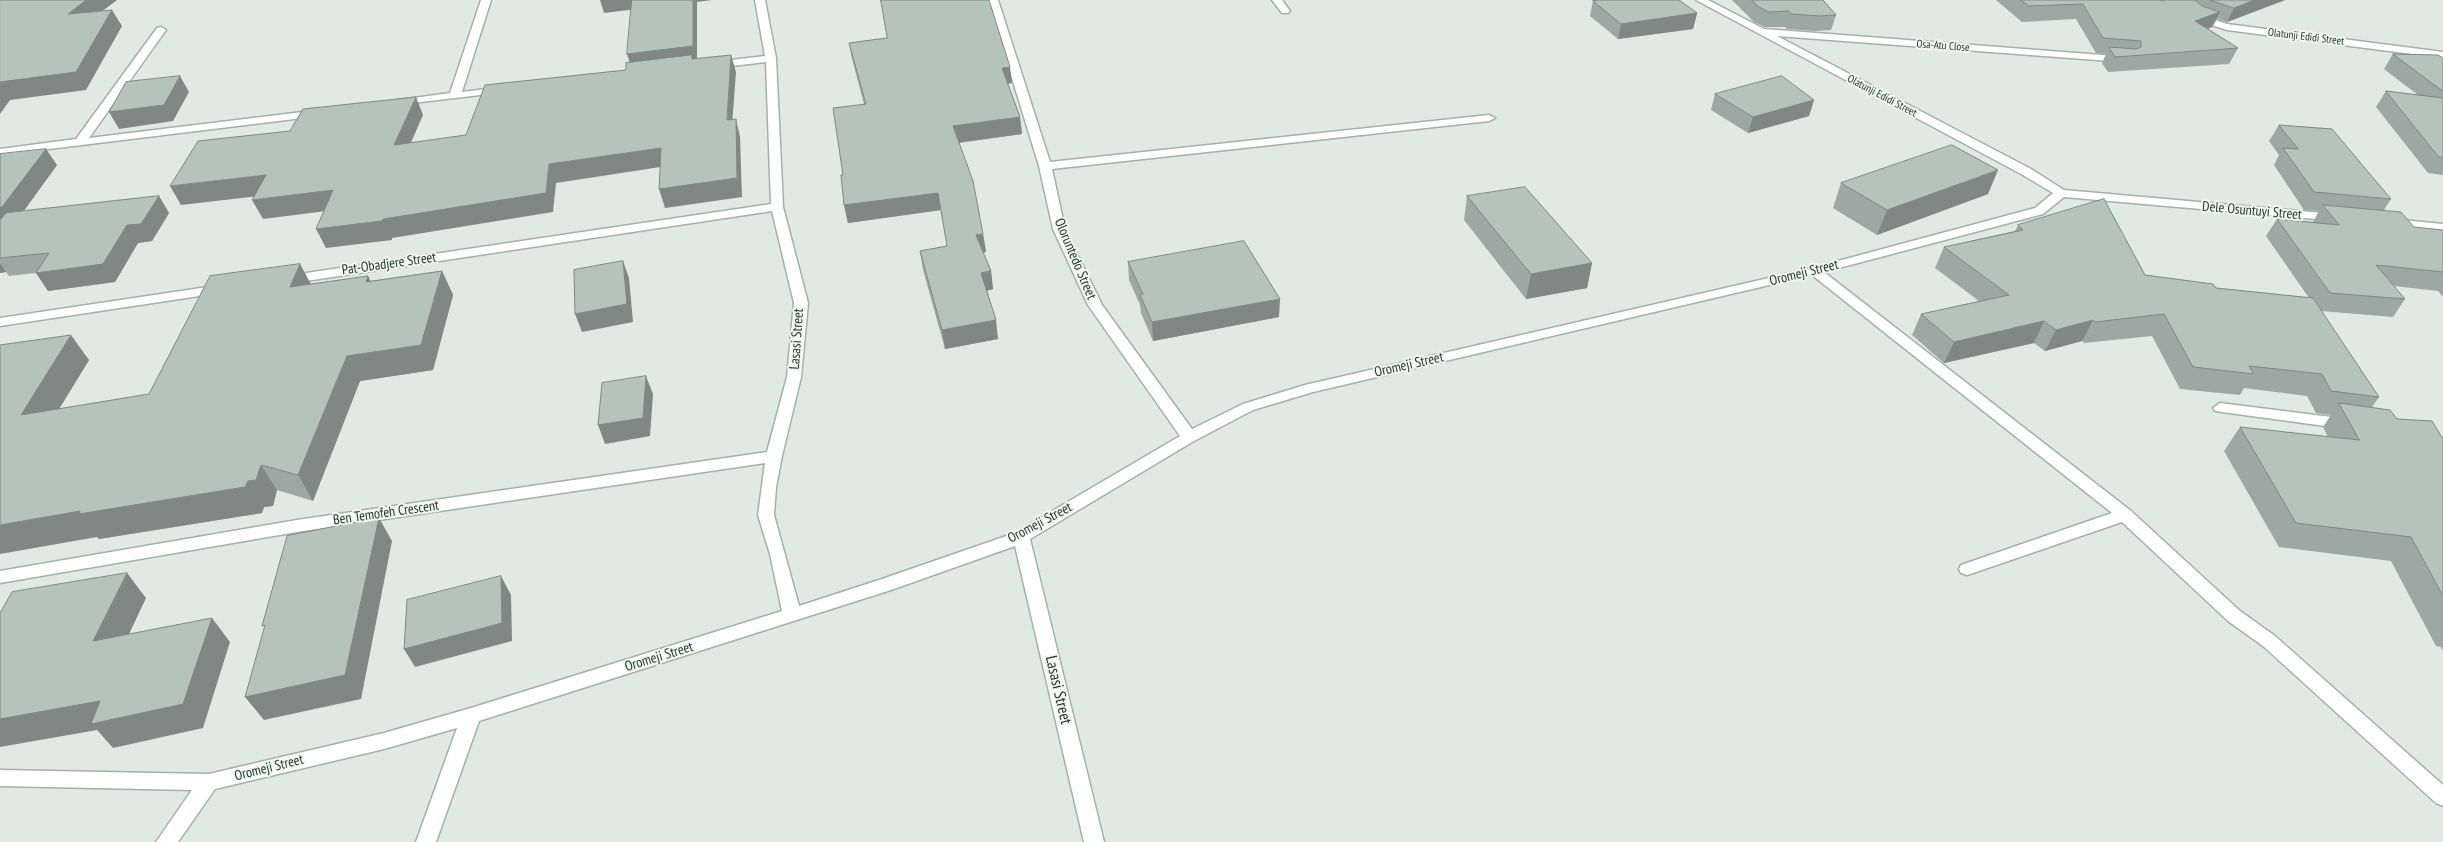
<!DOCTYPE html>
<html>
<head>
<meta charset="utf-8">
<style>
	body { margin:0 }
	canvas { display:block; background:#e0e9e4 }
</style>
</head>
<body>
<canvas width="2443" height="842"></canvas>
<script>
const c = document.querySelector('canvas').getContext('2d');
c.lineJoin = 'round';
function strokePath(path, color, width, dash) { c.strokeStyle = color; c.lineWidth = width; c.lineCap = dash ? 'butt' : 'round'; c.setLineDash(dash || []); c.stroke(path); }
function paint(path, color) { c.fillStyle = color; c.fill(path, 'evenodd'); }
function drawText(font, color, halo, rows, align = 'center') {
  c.font = font + ' "PT Sans Narrow",sans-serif'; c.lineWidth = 4; c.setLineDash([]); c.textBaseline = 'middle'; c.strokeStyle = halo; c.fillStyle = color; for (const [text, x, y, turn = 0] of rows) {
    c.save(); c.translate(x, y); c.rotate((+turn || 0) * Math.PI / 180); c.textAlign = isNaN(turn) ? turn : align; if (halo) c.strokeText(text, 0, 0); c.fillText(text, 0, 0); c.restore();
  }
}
const minor = new Path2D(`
	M 481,0 L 491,0 L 462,92 L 502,87 L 507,90 L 506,92 L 395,105 L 395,101 L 399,100 L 450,93 Z
	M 755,0 L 765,0 L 776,58 L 783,207 L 808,303 L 801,377 L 782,456 L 776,487 L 774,515 L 799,606 L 879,580 L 1015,533 L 1180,436 L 1088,305 L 1053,229 L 1039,166 L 988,0 L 998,0 L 1050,162 L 1489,115 L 1495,118 L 1489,121 L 1052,169 L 1065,229 L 1102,305 L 1192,429 L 1243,404 L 1305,385 L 1812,268 L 2035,208 L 2053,193 L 2023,175 L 1696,0 L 1708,0 L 1764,29 L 2128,57 L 2128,61 L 2124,62 L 1777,36 L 2031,169 L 2064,190 L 2334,214 L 2340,218 L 2338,221 L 2064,197 L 2043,214 L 1824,272 L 2131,511 L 2240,611 L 2275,636 L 2443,785 L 2443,806 L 2436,803 L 2263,646 L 2228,621 L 2122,522 L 1973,573 L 1967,575 L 1961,573 L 1959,569 L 1961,565 L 2112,513 L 1812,275 L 1313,392 L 1253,410 L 1194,441 L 1030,539 L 1104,842 L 1084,842 L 1015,546 L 891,590 L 479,721 L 436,842 L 416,842 L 457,728 L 384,749 L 215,789 L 178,842 L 156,842 L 192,790 L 0,786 L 0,770 L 209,774 L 384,733 L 471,708 L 782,611 L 770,554 L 758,515 L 765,463 L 297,532 L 0,583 L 0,571 L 297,520 L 767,452 L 787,377 L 794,303 L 772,211 L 286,284 L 279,280 L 286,276 L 771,204 L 766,62 L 714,68 L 709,65 L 714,62 L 765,56 Z
	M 1272,0 L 1282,0 L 1290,11 L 1288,13 L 1282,13 Z
	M 2172,0 L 2182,0 L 2203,16 L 2227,24 L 2443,52 L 2443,58 L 2227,30 L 2196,20 Z
	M 161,27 L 166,30 L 89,138 L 319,110 L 325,113 L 319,116 L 0,155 L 0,149 L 76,139 L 157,28 Z
	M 2392,219 L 2443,224 L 2443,232 L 2388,226 L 2386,223 Z
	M 221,285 L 226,286 L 228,289 L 226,292 L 0,326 L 0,318 Z
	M 2220,403 L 2347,419 L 2355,424 L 2347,429 L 2215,411 L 2213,408 Z`);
const wall = new Path2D(`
	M 1732,0 L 1823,0 L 1836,15 L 1831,30 L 1815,31 L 1787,29 L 1785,27 L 1765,27 L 1754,22 Z
	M 1996,0 L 2161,0 L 2161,1 L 2165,0 L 2285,0 L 2227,22 L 2217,19 L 2212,27 L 2208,29 L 2238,48 L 2229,64 L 2108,72 L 2102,63 L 2106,54 L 2096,53 L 2076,19 L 2022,22 Z
	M 1593,1 L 1697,13 L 1693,29 L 1618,39 L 1590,16 Z
	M 887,38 L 1012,83 L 1008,84 L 1020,117 L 1022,134 L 959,143 L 983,234 L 986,252 L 983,253 L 991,271 L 993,289 L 987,291 L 998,339 L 945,349 L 923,270 L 920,251 L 947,246 L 941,210 L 848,223 L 844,205 L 843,175 L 864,104 L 852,59 L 849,43 Z
	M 2393,54 L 2443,58 L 2443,175 L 2428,173 L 2376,107 L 2386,91 L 2418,95 L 2384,69 Z
	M 1715,94 L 1814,100 L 1809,116 L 1748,133 L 1711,110 Z
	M 2279,125 L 2391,199 L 2384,210 L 2414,227 L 2443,230 L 2443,297 L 2438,291 L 2394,286 L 2405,299 L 2393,317 L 2321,311 L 2379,397 L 2372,407 L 2443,439 L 2443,651 L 2441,647 L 2436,646 L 2391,561 L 2279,547 L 2224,451 L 2240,427 L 2328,437 L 2323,427 L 2331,415 L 2316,413 L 2307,396 L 2244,388 L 2240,395 L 2180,389 L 2152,336 L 2084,343 L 2082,341 L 2045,351 L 2034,343 L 1944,363 L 1912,335 L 1921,314 L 1979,301 L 1935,268 L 1944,247 L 2015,231 L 2018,225 L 2145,275 L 2216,288 L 2309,298 L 2266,236 L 2277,219 L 2313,222 L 2319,211 L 2304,210 L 2274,165 L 2279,155 L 2269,141 Z
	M 0,154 L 57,165 L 24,211 L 159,196 L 169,213 L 152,241 L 138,243 L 115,282 L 48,291 L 36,273 L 9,276 L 6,272 L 0,273 Z
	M 1841,183 L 1988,194 L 1877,235 L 1833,208 Z
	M 1467,196 L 1592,263 L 1587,288 L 1526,299 L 1464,220 Z
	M 1128,262 L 1279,317 L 1153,341 L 1141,313 L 1140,305 L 1129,280 Z
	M 300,264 L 310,284 L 368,276 L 370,281 L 442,271 L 453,295 L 433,370 L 360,381 L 313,501 L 277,490 L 273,506 L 264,507 L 262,513 L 99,539 L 0,345 L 89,360 L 59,409 L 149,394 Z`);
const shadedWall = new Path2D(`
	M 86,0 L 117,0 L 77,30 L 68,14 Z
	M 600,0 L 634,0 L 637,9 L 604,13 Z
	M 693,0 L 712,0 L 697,2 L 697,62 L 632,70 L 627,54 Z
	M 2255,0 L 2285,0 L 2227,22 L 2234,8 Z
	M 112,10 L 122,26 L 86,90 L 10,100 L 0,114 L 0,82 Z
	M 2220,12 L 2212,27 L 2188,37 L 2195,21 Z
	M 1697,13 L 1693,29 L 1618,39 L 1621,24 Z
	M 731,55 L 736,72 L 731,139 L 727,120 Z
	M 1010,67 L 1012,83 L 1004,84 L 1002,68 Z
	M 180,76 L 189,92 L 173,121 L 119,129 L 109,112 Z
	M 416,97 L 423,115 L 402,163 L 394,145 Z
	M 1814,100 L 1809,116 L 1748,133 L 1753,117 Z
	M 1020,117 L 1022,134 L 955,143 L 953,126 Z
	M 736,119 L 740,137 L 742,197 L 665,208 L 659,189 Z
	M 661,148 L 667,166 L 556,183 L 553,212 L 392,238 L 392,240 L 326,248 L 316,229 L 383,219 L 549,164 Z
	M 46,149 L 57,165 L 14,224 L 0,226 L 0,207 Z
	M 1998,170 L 1988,194 L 1877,235 L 1887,210 Z
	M 266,175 L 276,194 L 181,205 L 170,186 Z
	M 333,190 L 342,209 L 263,219 L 252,200 Z
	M 938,193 L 941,210 L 848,223 L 844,205 Z
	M 159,196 L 169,213 L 152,241 L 138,243 L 115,282 L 48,291 L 36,273 L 127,225 Z
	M 983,234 L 986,252 L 978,253 L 976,235 Z
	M 623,261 L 629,278 L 633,322 L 582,332 L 575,314 Z
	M 0,263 L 6,272 L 0,273 Z
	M 1592,263 L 1587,288 L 1526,299 L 1531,274 Z
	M 300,264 L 313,288 L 290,287 Z
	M 442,271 L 453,295 L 433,370 L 360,381 L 313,501 L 298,475 L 347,356 Z
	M 991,271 L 993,289 L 984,291 L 981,273 Z
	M 368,276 L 380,300 L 366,282 Z
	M 1280,299 L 1279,317 L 1153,341 L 1152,322 Z
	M 996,320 L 998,339 L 945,349 L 942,330 Z
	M 2093,320 L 2082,341 L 2045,351 L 2056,330 Z
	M 2044,321 L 2034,343 L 1944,363 L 1954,342 Z
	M 71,335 L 89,360 L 40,440 L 21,415 Z
	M 646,376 L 653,394 L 650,436 L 605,444 L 598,425 Z
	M 261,465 L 277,490 L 273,506 L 264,507 L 262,513 L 99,539 L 97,537 L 0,554 L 0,525 L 248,481 Z
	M 379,518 L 392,541 L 361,699 L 264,720 L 245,697 Z
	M 127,573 L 146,598 L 114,666 L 93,641 Z
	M 501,576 L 511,595 L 512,641 L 415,667 L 404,649 Z
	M 212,618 L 230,642 L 203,728 L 113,748 L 97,730 L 0,747 L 0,719 Z`);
const building = new Path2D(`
	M 0,0 L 86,0 L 68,14 L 112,10 L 76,72 L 0,82 Z
	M 632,0 L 693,0 L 693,46 L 627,54 Z
	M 881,0 L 989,0 L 1010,67 L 1002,68 L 1020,117 L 953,126 L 973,181 L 983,234 L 976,235 L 991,271 L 981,273 L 996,320 L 942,330 L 920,251 L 947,246 L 938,193 L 844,205 L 841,175 L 843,175 L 833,108 L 866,104 L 849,43 L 887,38 Z
	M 1599,0 L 1679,0 L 1697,13 L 1621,24 L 1593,1 Z
	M 1752,0 L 1823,0 L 1836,15 L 1820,16 L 1792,14 L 1789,11 L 1769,12 L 1759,7 Z
	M 2021,0 L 2161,0 L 2161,1 L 2165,0 L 2195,0 L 2202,6 L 2220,12 L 2195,21 L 2238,48 L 2115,57 L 2109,47 L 2136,49 L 2141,47 L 2141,41 L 2103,38 L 2083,4 L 2029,6 Z
	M 2210,0 L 2255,0 L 2234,8 Z
	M 2393,54 L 2438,55 L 2443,58 L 2443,91 Z
	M 692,55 L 692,59 L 731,55 L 727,120 L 736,119 L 737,178 L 659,189 L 661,148 L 549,164 L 546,193 L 383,219 L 382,221 L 316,229 L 333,190 L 252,200 L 266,175 L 170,186 L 198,141 L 290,131 L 303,109 L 416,97 L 394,145 L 466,135 L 485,85 L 626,70 L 626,63 Z
	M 180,76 L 164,105 L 109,112 L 126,82 Z
	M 1782,76 L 1814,100 L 1753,117 L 1715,94 Z
	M 2386,91 L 2443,98 L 2443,157 L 2439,157 Z
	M 2279,125 L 2332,129 L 2391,199 L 2314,192 L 2283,148 L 2298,149 Z
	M 1952,145 L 1998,170 L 1887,210 L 1841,183 Z
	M 46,149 L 2,207 L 0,207 L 0,154 Z
	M 1525,187 L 1592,263 L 1531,274 L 1467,196 Z
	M 159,196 L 141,224 L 127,225 L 103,264 L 36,273 L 49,253 L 0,258 L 0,220 L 6,213 Z
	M 2104,199 L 2145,275 L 2213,284 L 2216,288 L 2313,298 L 2379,397 L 2331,391 L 2322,374 L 2249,366 L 2254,374 L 2193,367 L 2164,314 L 2095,322 L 2093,320 L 2056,330 L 2044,321 L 1954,342 L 1921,314 L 2009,295 L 1944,247 L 2023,230 L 2018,225 Z
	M 2323,205 L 2401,212 L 2414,227 L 2443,230 L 2443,272 L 2376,265 L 2405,299 L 2330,293 L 2277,219 L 2339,225 Z
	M 1244,241 L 1280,299 L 1152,322 L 1140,295 L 1143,294 L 1128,262 Z
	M 623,261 L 627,304 L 575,314 L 574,270 Z
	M 300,264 L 290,287 L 368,276 L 366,282 L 442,271 L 421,345 L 347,356 L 298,475 L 261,465 L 256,480 L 248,481 L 245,487 L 79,514 L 80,511 L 0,525 L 0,345 L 71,335 L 21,415 L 149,394 L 210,276 Z
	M 646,376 L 643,418 L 598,425 L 602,383 Z
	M 2339,403 L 2390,410 L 2397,419 L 2432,421 L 2443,439 L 2443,596 L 2411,537 L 2296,523 L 2240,427 L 2359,440 Z
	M 379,518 L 345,675 L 245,697 L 265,625 L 262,626 L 287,536 Z
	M 127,573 L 93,641 L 212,618 L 183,704 L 91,724 L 100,701 L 0,719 L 0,613 L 12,592 Z
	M 501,576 L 502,623 L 404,649 L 407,600 Z`);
const farStreetnames = [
	["Olatunji Edidi Street",2306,37,7],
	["Osa-Atu Close",1943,46,4],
	["Olatunji Edidi Street",1882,96,28]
];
const streetNames = [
	["Dele Osuntuyi Street",2252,211,5],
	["Oloruntedo Street",1075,259,67],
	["Pat-Obadjere Street",389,264,-8],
	["Oromeji Street",1804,273,-14],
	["Lasasi Street",797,339,-86],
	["Oromeji Street",1409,365,-13],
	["Ben Temofeh Crescent",386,513,-8],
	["Oromeji Street",1040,523,-28],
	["Oromeji Street",659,657,-17],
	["Oromeji Street",269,768,-14]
];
const nearStreetnames = [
	["Lasasi Street",1058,690,77]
];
strokePath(minor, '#a4b0aa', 3);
paint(minor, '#fff');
paint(wall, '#9ca8a3');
paint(shadedWall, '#7f8884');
paint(building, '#b5c3bd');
strokePath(building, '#7f8884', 1);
drawText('11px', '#233730', '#f0f6f2', farStreetnames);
drawText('14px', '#233730', '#f0f6f2', streetNames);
drawText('16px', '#233730', '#f0f6f2', nearStreetnames);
</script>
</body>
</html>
